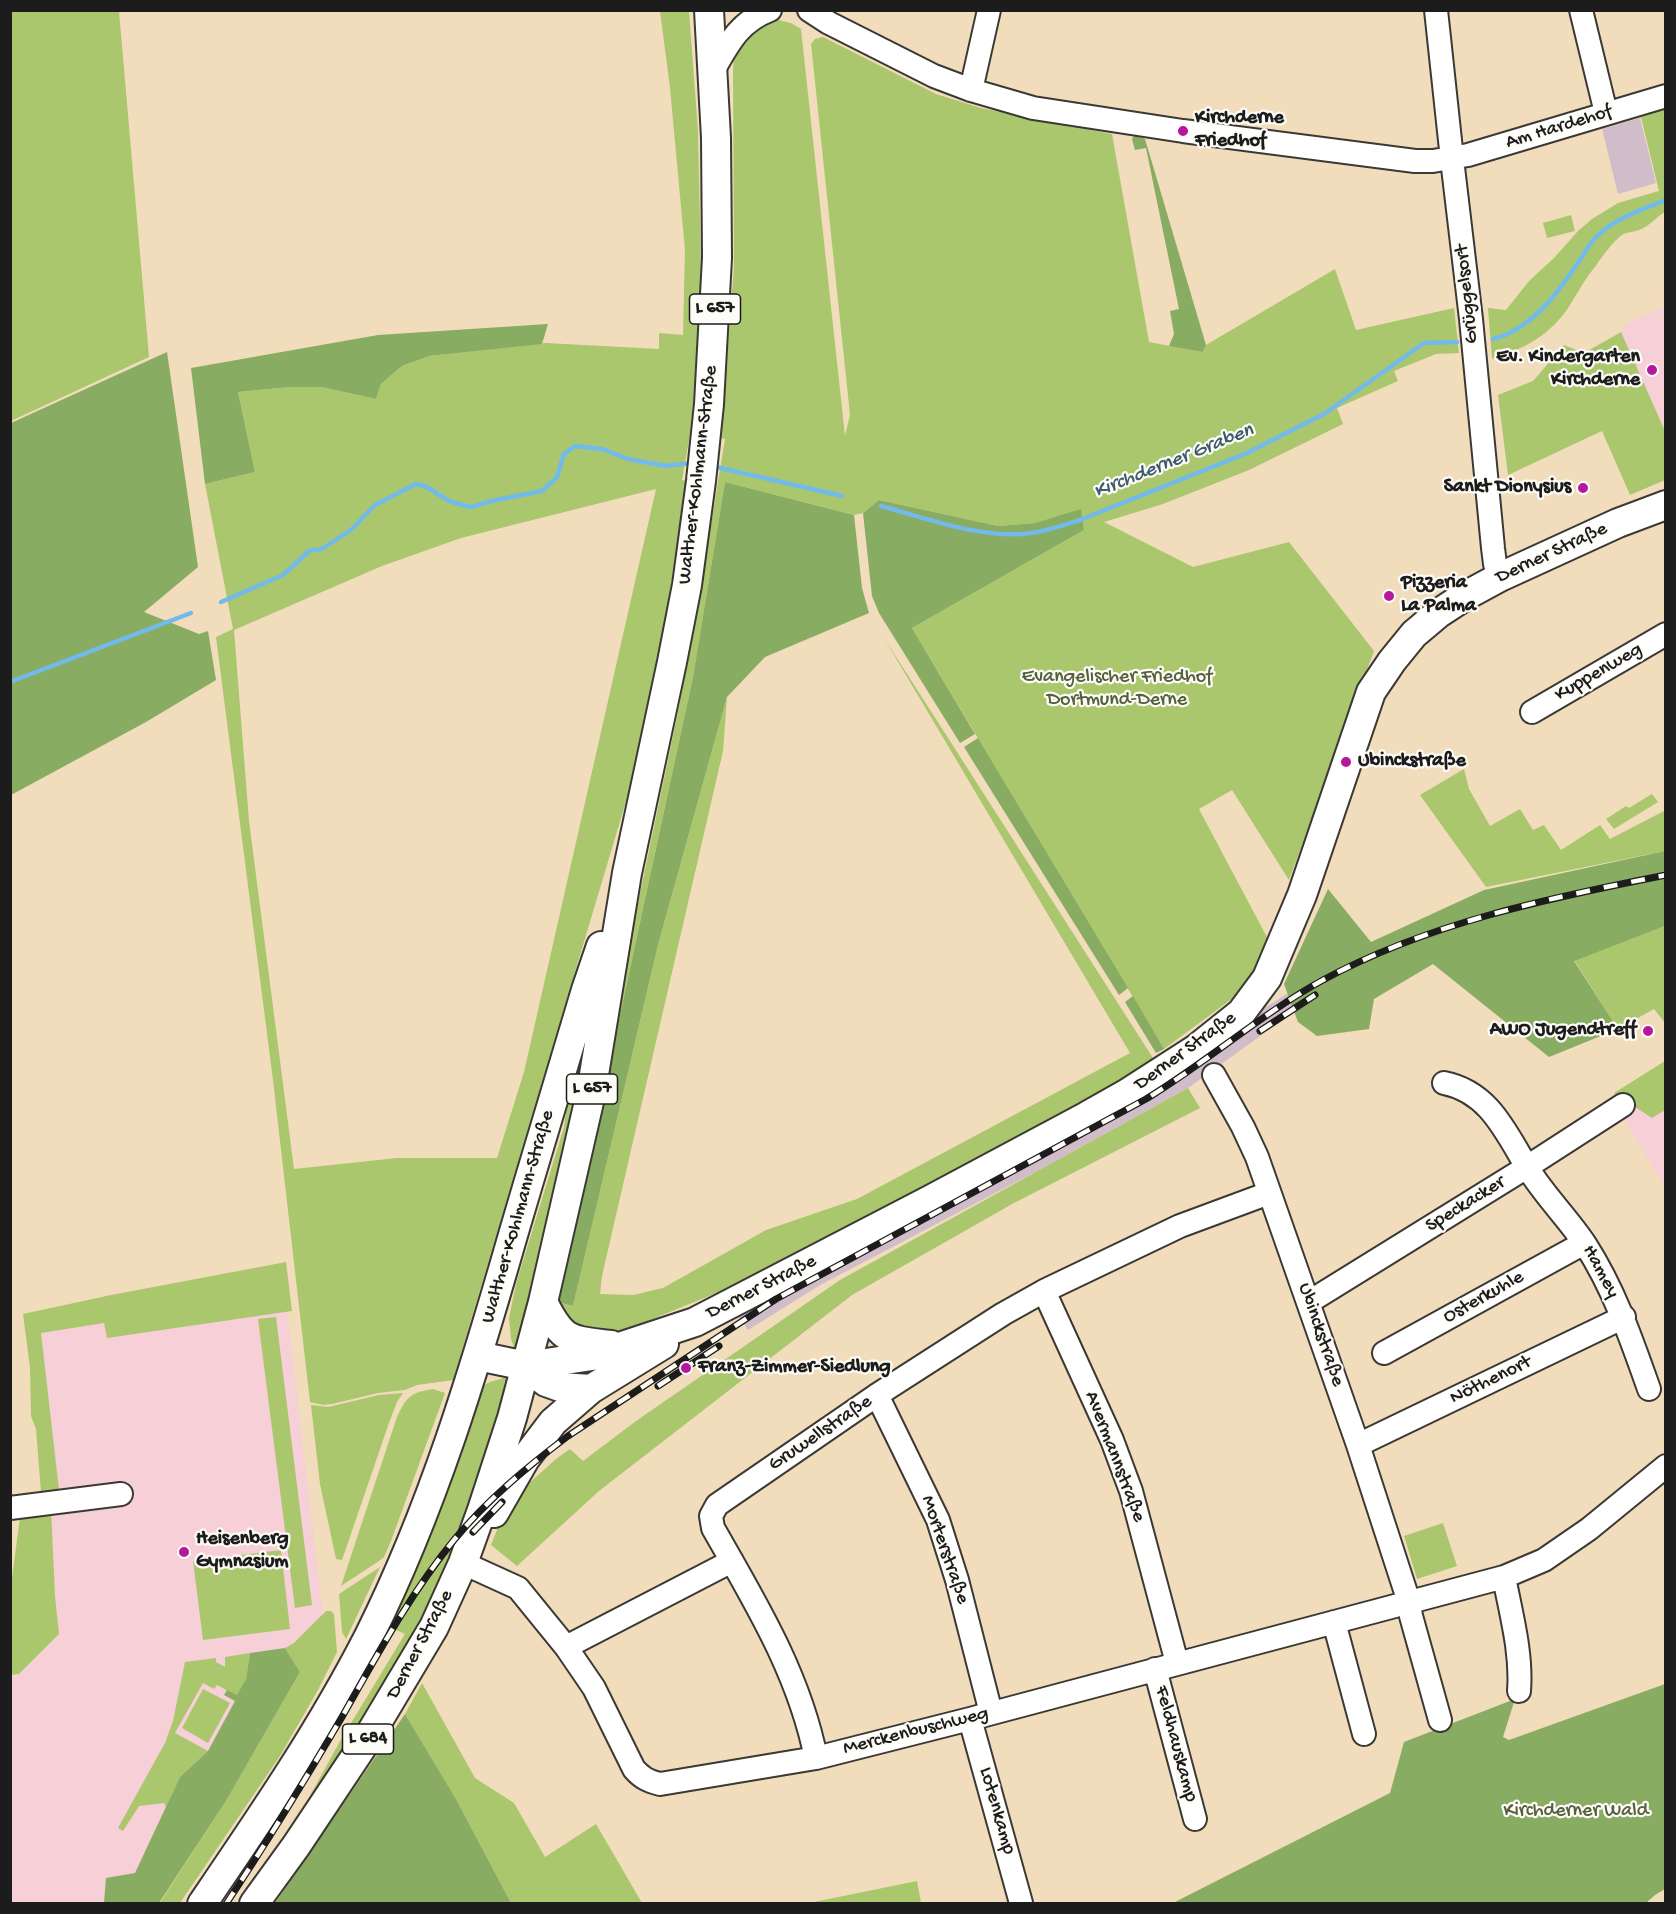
<!DOCTYPE html>
<html>
<head>
<meta charset="utf-8">
<style>
	body { margin:0 }
	#map { position:relative; width:1676px; height:1914px; overflow:hidden; background:#f1dcbc; font-family:"Gochi Hand",sans-serif }
	canvas { display:block }
	.frame { position:absolute; inset:0; border:12px solid #1c1c1c; pointer-events:none }
</style>
</head>
<body>
<div id="map">
<canvas width="1676" height="1914"></canvas>
<div class="frame"></div>
</div>
<script>
const c = document.querySelector('canvas').getContext('2d');
c.lineJoin = 'round';
function paint(path, color) { c.fillStyle = color; c.fill(path, 'evenodd'); }
function strokePath(path, color, width, dash) { c.strokeStyle = color; c.lineWidth = width; c.lineCap = dash ? 'butt' : 'round'; c.setLineDash(dash || []); c.stroke(path); }
function drawText(font, color, halo, rows, align = 'center') {
  c.font = font + ' "Gochi Hand",sans-serif'; c.lineWidth = 4.5; c.setLineDash([]); c.textBaseline = 'middle'; c.strokeStyle = halo; c.fillStyle = color; for (const [text, x, y, turn = 0] of rows) {
    c.save(); c.translate(x, y); c.rotate((+turn || 0) * Math.PI / 180); c.textAlign = isNaN(turn) ? turn : align; if (halo) c.strokeText(text, 0, 0); c.fillText(text, 0, 0); c.restore();
  }
}
const built = new Path2D(`
	M 1665,300 L 1665,431 L 1621,332 L 1625,324 L 1664,307 L 1662,302 Z
	M 1665,1088 L 1665,1188 L 1622,1116 Z
	M 282,1269 L 324,1623 L 125,1903 L 11,1903 L 10,1675 L 19,1674 L 59,1634 L 55,1596 L 51,1508 L 28,1317 Z`);
const industrial = new Path2D(`
	M 1640,118 L 1656,183 L 1618,194 L 1602,129 Z
	M 1315,976 L 1341,987 L 1291,1014 L 1188,1088 L 1043,1168 L 822,1284 L 748,1330 L 736,1313 L 1258,1012 Z`);
const green = new Path2D(`
	M 10,11 L 119,11 L 149,357 L 11,421 Z
	M 660,11 L 689,11 L 698,131 L 702,317 L 690,434 L 682,480 L 686,481 L 663,639 L 630,788 L 453,1380 L 417,1385 L 405,1390 L 378,1393 L 332,1404 L 323,1405 L 310,1402 L 273,1080 L 216,637 L 233,629 L 205,484 L 255,472 L 238,392 L 290,387 L 321,387 L 376,399 L 381,384 L 402,366 L 429,356 L 546,343 L 659,349 L 659,333 L 683,335 L 685,250 L 670,88 ZM 656,489 L 524,1072 L 497,1158 L 397,1158 L 294,1169 L 249,821 L 234,630 L 382,566 L 461,538 Z
	M 778,20 L 791,23 L 801,29 L 845,436 L 850,415 L 811,44 L 815,39 L 823,37 L 936,94 L 981,108 L 1112,134 L 1149,342 L 1203,352 L 1206,345 L 1335,269 L 1356,330 L 1454,308 L 1459,353 L 1436,354 L 1394,371 L 1398,381 L 1337,408 L 1343,424 L 1249,470 L 1163,504 L 1104,522 L 1193,567 L 1289,542 L 1374,651 L 1289,880 L 1232,790 L 1199,809 L 1269,941 L 1256,981 L 1164,1049 L 912,628 L 1084,530 L 1081,510 L 1035,523 L 998,526 L 879,500 L 863,513 L 854,515 L 725,482 L 693,677 L 558,1302 L 573,1306 L 658,945 L 727,697 L 723,751 L 602,1276 L 600,1294 L 633,1295 L 663,1288 L 766,1230 L 857,1199 L 1130,1053 L 884,638 L 1153,1058 L 1154,1064 L 1107,1096 L 743,1282 L 631,1328 L 606,1335 L 577,1332 L 555,1299 L 677,717 L 698,604 L 725,439 L 721,438 L 734,266 L 733,69 L 734,53 L 740,41 L 746,43 C 755,30 765,25 778,20 Z
	M 1665,102 L 1665,212 C 1656,217 1650,226 1639,230 C 1634,232 1626,232 1622,235 C 1613,241 1601,258 1595,267 C 1585,279 1578,292 1570,305 C 1551,335 1524,349 1492,359 L 1488,308 L 1506,310 L 1529,281 L 1554,258 L 1578,231 L 1592,219 L 1618,203 L 1659,191 L 1641,117 L 1654,112 L 1652,106 Z
	M 1571,215 L 1575,231 L 1547,238 L 1543,223 Z
	M 1621,332 L 1665,431 L 1665,480 L 1630,495 L 1602,431 L 1508,475 L 1498,395 L 1533,381 L 1564,345 L 1584,353 Z
	M 1464,769 L 1469,789 L 1490,826 L 1520,809 L 1533,830 L 1544,825 L 1561,850 L 1600,825 L 1610,839 L 1664,811 L 1665,814 L 1665,851 L 1486,887 L 1420,795 Z
	M 1652,794 L 1658,802 L 1614,829 L 1606,819 L 1626,806 L 1629,808 Z
	M 616,918 L 524,1349 L 515,1350 L 511,1339 L 509,1318 L 516,1284 L 564,1127 L 569,1090 Z
	M 1665,926 L 1665,1023 L 1654,1009 L 1618,1029 L 1574,960 Z
	M 1665,1061 L 1665,1110 L 1652,1118 L 1614,1093 Z
	M 1188,1088 L 1200,1108 L 1014,1203 L 852,1295 L 599,1491 L 517,1566 L 491,1545 L 508,1502 L 556,1459 L 570,1449 L 583,1461 L 636,1421 L 840,1280 Z
	M 286,1262 L 292,1311 L 107,1338 L 104,1323 L 41,1333 L 59,1490 L 41,1492 L 36,1429 L 31,1416 L 30,1368 L 23,1314 L 111,1295 Z
	M 276,1317 L 312,1605 L 295,1608 L 258,1319 Z
	M 517,1374 L 449,1571 L 376,1709 L 246,1898 L 306,1803 L 339,1743 L 405,1634 L 385,1625 L 479,1388 L 490,1382 Z
	M 433,1389 L 445,1393 L 391,1541 L 384,1557 L 379,1561 L 341,1586 L 397,1417 C 407,1396 410,1393 433,1389 Z
	M 403,1393 L 397,1402 L 390,1420 L 342,1560 L 336,1559 L 320,1484 L 311,1405 L 328,1407 L 379,1395 Z
	M 51,1508 L 55,1596 L 59,1634 L 19,1674 L 11,1675 L 10,1593 L 20,1517 Z
	M 1443,1523 L 1457,1566 L 1417,1579 L 1404,1536 Z
	M 281,1550 L 290,1629 L 203,1640 L 193,1561 Z
	M 380,1567 L 346,1639 L 342,1632 L 339,1594 Z
	M 326,1611 L 331,1611 L 334,1614 L 337,1652 L 318,1690 L 280,1756 L 180,1903 L 159,1904 L 226,1801 L 300,1672 L 285,1648 L 294,1643 Z
	M 250,1653 L 246,1679 L 237,1696 L 217,1685 L 214,1689 L 203,1683 L 175,1733 L 208,1751 L 180,1777 L 166,1807 L 164,1803 L 139,1806 L 123,1831 L 118,1828 L 165,1743 L 173,1721 L 185,1662 L 216,1658 L 216,1662 L 225,1667 L 225,1657 Z
	M 422,1683 L 475,1778 L 514,1803 L 545,1857 L 596,1824 L 642,1903 L 511,1903 L 456,1799 L 405,1714 Z
	M 203,1689 L 230,1703 L 208,1743 L 182,1728 Z
	M 917,1881 L 921,1903 L 809,1903 Z`);
const forest = new Path2D(`
	M 1135,134 L 1145,139 L 1206,345 L 1203,352 L 1169,346 L 1174,334 L 1170,311 L 1179,309 L 1146,148 L 1135,150 L 1132,139 Z
	M 548,324 L 542,344 L 429,356 L 402,366 L 381,384 L 376,399 L 321,387 L 290,387 L 238,392 L 255,472 L 205,484 L 191,368 L 378,335 Z
	M 167,352 L 198,567 L 144,612 L 199,634 L 208,631 L 216,680 L 146,722 L 11,795 L 11,423 Z
	M 725,482 L 854,515 L 862,588 L 869,613 L 765,657 L 727,697 L 658,945 L 573,1306 L 558,1302 L 693,677 Z
	M 879,500 L 998,526 L 1035,523 L 1081,509 L 1084,530 L 912,628 L 975,734 L 960,743 L 879,613 L 872,596 L 863,513 Z
	M 978,738 L 1128,988 L 1119,995 L 964,747 Z
	M 1665,851 L 1665,926 L 1574,961 L 1618,1029 L 1549,1057 L 1433,964 L 1374,999 L 1369,1029 L 1317,1036 L 1298,1022 L 1284,984 L 1328,889 L 1371,942 L 1484,890 Z
	M 1133,996 L 1164,1049 L 1156,1053 L 1125,1002 Z
	M 285,1648 L 300,1672 L 226,1801 L 159,1903 L 104,1903 L 106,1878 L 135,1873 L 180,1777 L 208,1751 L 235,1701 L 224,1695 L 227,1690 L 237,1695 L 246,1679 L 250,1653 Z
	M 1665,1684 L 1665,1889 L 1655,1895 L 1646,1903 L 1171,1904 L 1390,1793 L 1404,1742 L 1515,1699 L 1503,1737 L 1509,1740 Z
	M 405,1714 L 456,1799 L 511,1903 L 275,1903 Z`);
const stream = new Path2D(`
	M 1493,339 C 1529,330 1555,297 1575,267 C 1582,258 1588,245 1596,237 C 1615,218 1641,210 1666,200
	M 712,466 L 842,496
	M 881,506 C 926,518 984,540 1031,533 C 1047,531 1064,525 1080,520 L 1247,453 L 1324,414 L 1424,343 L 1457,342
	M 221,602 L 283,575 L 309,551 L 322,549 L 352,529 L 375,505 L 416,484 L 427,487 L 449,501 L 470,507 L 496,500 L 542,491 L 557,477 L 564,454 L 575,446 L 602,449 L 628,459 L 666,466 L 692,463
	M 10,682 L 191,613`);
const minor = new Path2D(`
	M 809,10 L 829,23 L 934,76 L 971,90 L 1033,108 L 1183,131 L 1415,161 L 1433,161 L 1468,155 L 1666,96
	M 1436,10 L 1452,159 L 1471,319 L 1493,548 L 1495,564 L 1500,577
	M 1581,10 L 1606,113
	M 713,71 C 729,43 739,22 770,10
	M 971,90 L 989,10
	M 1532,712 L 1666,634
	M 1214,1075 L 1243,1127 L 1257,1157 L 1358,1445 L 1409,1602 L 1411,1616 L 1440,1720
	M 1444,1083 C 1489,1092 1505,1131 1527,1167 C 1543,1194 1567,1217 1585,1244 C 1614,1289 1631,1338 1649,1389
	M 1044,1291 L 1112,1440 L 1131,1491 L 1177,1663
	M 1309,1302 L 1527,1167 L 1623,1105
	M 1384,1353 L 1584,1243
	M 877,1395 L 938,1520 L 957,1580 L 991,1713
	M 1358,1445 L 1624,1317
	M 10,1508 L 121,1494
	M 463,1563 L 518,1588 L 566,1647 L 594,1688 L 634,1769 C 642,1778 648,1781 660,1784 L 816,1758 L 970,1719 L 1504,1577 L 1544,1560 L 1589,1529 L 1666,1466
	M 1504,1577 C 1511,1614 1522,1653 1519,1691
	M 1334,1622 L 1364,1734
	M 566,1647 L 732,1561
	M 1155,1669 L 1195,1819
	M 970,1719 L 1021,1903
	M 816,1758 C 799,1673 755,1602 713,1528 L 711,1516 L 717,1505 L 877,1395 L 1003,1314 L 1044,1291 L 1180,1226 L 1269,1193`);
const major = new Path2D(`
	M 543,1302 C 563,1342 569,1340 611,1345
	M 478,1356 L 526,1366 L 546,1382 L 560,1387 L 591,1389
	M 526,1366 L 592,1356 L 695,1322 L 930,1200 L 1087,1116 L 1126,1094 L 1196,1049 L 1241,1013 L 1267,978 L 1302,895 L 1371,692 L 1392,661 L 1414,634 L 1439,613 L 1465,596 L 1500,577 L 1618,523 L 1666,505
	M 494,1513 L 525,1459 L 553,1422 L 591,1389 L 664,1344
	M 202,1904 C 262,1816 321,1730 369,1636 C 433,1508 474,1371 513,1235 C 537,1153 562,1071 586,990 L 601,946
	M 254,1904 L 296,1846 L 366,1741 L 434,1627 L 463,1563 L 482,1510 L 512,1418 L 543,1302 L 591,1093 L 627,873 L 672,662 L 687,585 L 701,481 L 709,404 L 717,258 L 716,138 L 709,10`);
const rail = new Path2D(`
	M 1260,1031 L 1315,995
	M 658,1386 L 719,1346
	M 473,1532 L 502,1502
	M 226,1904 C 267,1842 305,1780 342,1717 C 376,1657 410,1594 454,1540 C 487,1500 527,1467 568,1436 L 776,1299 L 1146,1099 C 1207,1062 1261,1014 1323,980 C 1428,923 1549,898 1666,875`);
const markers = [
	[1183,131,6,"#b5179e"],
	[1652,370,6,"#b5179e"],
	[1583,488,6,"#b5179e"],
	[1389,596,6,"#b5179e"],
	[1346,762,6,"#b5179e"],
	[1648,1031,6,"#b5179e"],
	[686,1368,6,"#b5179e"],
	[184,1552,6,"#b5179e"]
];
const shields = [
	[715,309,51],
	[592,1089,51],
	[368,1739,51]
];
const shieldNames = [
	["L 657",715,309],
	["L 657",592,1089],
	["L 684",368,1739]
];
const poiNames = [
	["Kirchderne",1195,119],
	["Friedhof",1195,142],
	["Ev. Kindergarten",1640,358,"right"],
	["Kirchderne",1640,381,"right"],
	["Sankt Dionysius",1571,488,"right"],
	["Pizzeria",1401,584],
	["La Palma",1401,607],
	["Ubinckstraße",1358,762],
	["AWO Jugendtreff",1636,1031,"right"],
	["Franz-Zimmer-Siedlung",698,1368],
	["Heisenberg",196,1540],
	["Gymnasium",196,1563]
];
const streetNames = [
	["Am Hardehof",1559,128,-17],
	["Grüggelsort",1468,294,-96],
	["Walther-Kohlmann-Straße",699,475,-83],
	["Derner Straße",1552,554,-25],
	["Kuppenweg",1599,673,-30],
	["Derner Straße",1186,1052,-36],
	["Speckacker",1466,1205,-32],
	["Walther-Kohlmann-Straße",519,1217,-74],
	["Hamey",1600,1272,61],
	["Derner Straße",762,1288,-27],
	["Osterkuhle",1484,1298,-29],
	["Ubinckstraße",1320,1335,71],
	["Nöthenort",1491,1381,-26],
	["Gruwellstraße",821,1434,-34],
	["Avermannstraße",1114,1457,69],
	["Morterstraße",944,1550,71],
	["Derner Straße",421,1645,-62],
	["Merckenbuschweg",916,1732,-14],
	["Feldhauskamp",1175,1744,75],
	["Lotenkamp",996,1811,74]
];
const parkNames = [
	["Evangelischer Friedhof",1117,678],
	["Dortmund-Derne",1117,701],
	["Kirchderner Wald",1576,1812]
];
const waterNames = [
	["Kirchderner Graben",1174,462,-22]
];
paint(built, '#f6cfd7');
paint(industrial, '#d1bdc9');
paint(green, '#abc76e');
paint(forest, '#88ac61');
strokePath(stream, '#72baea', 4.5);
strokePath(minor, '#3c3934', 26);
strokePath(major, '#3c3934', 32);
strokePath(minor, '#fff', 22);
strokePath(major, '#fff', 28);
strokePath(rail, '#1c1c1c', 7);
strokePath(rail, '#fdfcf7', 4.5, [14]);
for (const [x, y, r, color] of markers) { const dot = new Path2D(); dot.arc(x, y, r, 0, 2 * Math.PI); c.fillStyle = color; c.fill(dot); strokePath(dot, '#fdfcf7', 2); }
for (const [x, y, w] of shields) { const box = new Path2D(); box.roundRect(x - w / 2, y - 15, w, 30, 4.5); c.fillStyle = '#fdfcf7'; c.fill(box); strokePath(box, '#1c1c1c', 1.5); }
drawText('bold 18px', '#1c1c1c', null, shieldNames);
drawText('bold 20px', '#1c1c1c', '#fdfcf7', poiNames, 'left');
drawText('20px', '#1c1c1c', '#fdfcf7', streetNames);
drawText('20px', '#55603d', '#fdfcf7', parkNames);
drawText('italic 21px', '#3e5b6e', '#fdfcf7', waterNames);
</script>
</body>
</html>
